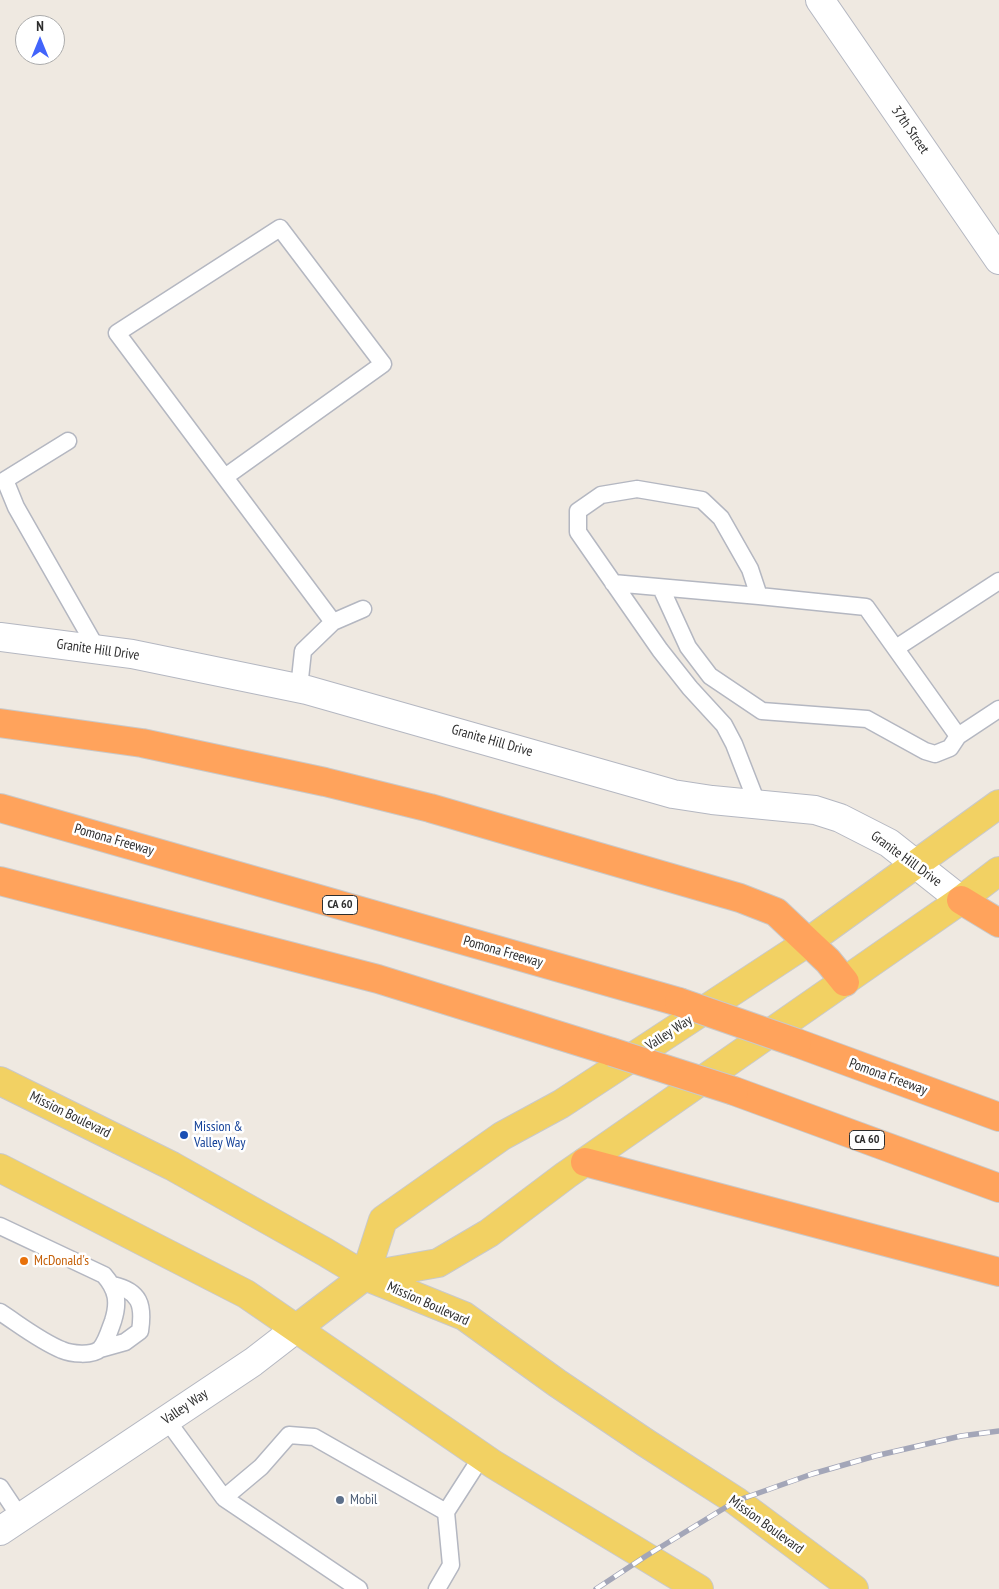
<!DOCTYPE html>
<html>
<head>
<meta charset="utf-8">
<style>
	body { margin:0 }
	#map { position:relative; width:999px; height:1589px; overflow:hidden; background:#efe9e1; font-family:"PT Sans Narrow",sans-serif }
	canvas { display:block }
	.north { position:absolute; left:15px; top:15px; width:50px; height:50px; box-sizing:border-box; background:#fff; border:1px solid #ababab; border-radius:50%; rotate:0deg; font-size:14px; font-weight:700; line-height:20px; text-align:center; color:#2e2e2e }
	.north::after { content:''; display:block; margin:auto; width:18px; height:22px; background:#4264fb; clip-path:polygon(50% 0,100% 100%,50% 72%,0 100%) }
</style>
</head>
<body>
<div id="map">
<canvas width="999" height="1589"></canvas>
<div class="north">N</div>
</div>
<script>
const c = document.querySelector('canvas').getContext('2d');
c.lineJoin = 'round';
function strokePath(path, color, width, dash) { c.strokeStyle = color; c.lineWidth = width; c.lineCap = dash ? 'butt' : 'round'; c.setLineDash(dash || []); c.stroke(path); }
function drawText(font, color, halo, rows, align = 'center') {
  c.font = font + ' "PT Sans Narrow",sans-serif'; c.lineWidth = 5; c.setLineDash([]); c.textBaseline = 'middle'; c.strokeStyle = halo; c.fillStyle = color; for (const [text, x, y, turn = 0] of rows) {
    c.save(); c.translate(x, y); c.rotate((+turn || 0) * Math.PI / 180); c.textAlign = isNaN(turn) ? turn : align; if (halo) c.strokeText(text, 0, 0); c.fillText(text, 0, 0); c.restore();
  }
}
const lane = new Path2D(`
	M 68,441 L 5,480 L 16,507 L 97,649
	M 225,477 L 383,364 L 280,228 L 117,333 L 333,622
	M 613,583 L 759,596
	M 661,588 L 688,647 L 710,676 L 762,711 L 867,719 L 925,751 L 935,754 L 950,748 L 958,736
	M 896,648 L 999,581
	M 299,688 L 303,651 L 333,622 L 363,609
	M 757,803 L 734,744 L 724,725 L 690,688 L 660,650 L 578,532 L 578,511 L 601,495 L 637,489 L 702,500 L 721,518 L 750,569 L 759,596 L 866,607 L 958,736 L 999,709
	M 0,1226 L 104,1275 C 117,1290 119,1302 113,1321 C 110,1329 106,1343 100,1349 C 92,1356 71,1354 62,1350 C 40,1341 20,1325 0,1312
	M 100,1349 L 125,1342 L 140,1331 C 144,1305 140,1291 113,1285
	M 166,1419 L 224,1498 L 261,1467 L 289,1435 L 314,1437 L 446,1512 L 482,1456
	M 0,1487 L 20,1517
	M 224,1498 L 359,1589
	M 437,1589 L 451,1565 L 446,1512`);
const street = new Path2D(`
	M 820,0 L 999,260`);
const secondary = new Path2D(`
	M 0,637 L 132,654 L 307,690 L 673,794 L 712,800 L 815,810 L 840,818 L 889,843 L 961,900
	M 0,1531 L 253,1362 L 297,1328`);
const primary = new Path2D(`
	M 0,1081 L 172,1166 L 325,1252 L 365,1276 L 464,1316 L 557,1383 L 646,1443 L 736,1501 L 854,1589
	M 0,1168 L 246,1294 L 493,1464 L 699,1589
	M 365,1276 L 383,1220 L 502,1136 L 561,1104 L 808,942 L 999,804
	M 297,1328 L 365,1276 L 438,1263 L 489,1233 L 566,1175 L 961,900 L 999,871`);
const highway = new Path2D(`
	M 0,723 L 142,743 L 325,782 L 430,808 L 740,898 L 776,912 L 828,961 L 845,982
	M 0,808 L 679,1002
	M 0,881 L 378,979 L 612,1052
	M 961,900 L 999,923
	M 797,1043 L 999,1117
	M 734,1091 L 999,1188
	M 585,1162 L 999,1272`);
const rail = new Path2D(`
	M 596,1589 L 646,1556 L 736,1501 L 812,1474 L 875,1456 L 961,1436 L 999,1431`);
const highwayBridge = new Path2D(`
	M 679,1002 L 797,1043
	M 612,1052 L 734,1091`);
const markers = [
	[184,1135,5,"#1a4fb4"],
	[24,1261,5,"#e8710a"],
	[340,1500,5,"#5c6f8a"]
];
const shields = [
	[340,905,35],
	[867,1140,35]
];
const shieldNames = [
	["CA 60",340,905],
	["CA 60",867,1140]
];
const streetNames = [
	["37th Street",910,130,55],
	["Granite Hill Drive",98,650,8],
	["Granite Hill Drive",492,741,16],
	["Pomona Freeway",114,840,16],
	["Granite Hill Drive",906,859,36],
	["Pomona Freeway",503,952,16],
	["Valley Way",669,1033,-33],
	["Pomona Freeway",888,1077,20],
	["Mission Boulevard",70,1115,26],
	["Mission Boulevard",428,1304,24],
	["Valley Way",185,1407,-34],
	["Mission Boulevard",766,1525,36]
];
const transitNames = [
	["Mission &",194,1127],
	["Valley Way",194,1143]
];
const foodNames = [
	["McDonald's",34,1261]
];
const serviceNames = [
	["Mobil",350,1500]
];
strokePath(lane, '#b4b7c1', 19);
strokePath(street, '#b4b7c1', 30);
strokePath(secondary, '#b4b7c1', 30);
strokePath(primary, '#c9c9c9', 30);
strokePath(highway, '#c9c9c9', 30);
strokePath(lane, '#fff', 16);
strokePath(street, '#fff', 28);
strokePath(secondary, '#fff', 28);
strokePath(primary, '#f2d163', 28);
strokePath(highway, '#ffa35c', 28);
strokePath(rail, '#a3a6b8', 5.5);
strokePath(rail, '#fff', 4, [11]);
strokePath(highwayBridge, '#c9c9c9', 30, []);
strokePath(highwayBridge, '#ffa35c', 28);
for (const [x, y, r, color] of markers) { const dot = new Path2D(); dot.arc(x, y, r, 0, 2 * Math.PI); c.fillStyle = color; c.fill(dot); strokePath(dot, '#fff', 2); }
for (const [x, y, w] of shields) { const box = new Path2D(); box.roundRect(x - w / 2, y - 9.5, w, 19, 4); c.fillStyle = '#fff'; c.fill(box); strokePath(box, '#2e2e2e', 1); }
drawText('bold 12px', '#2e2e2e', null, shieldNames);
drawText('14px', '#2e2e2e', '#fff', streetNames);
drawText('14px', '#164399', '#fff', transitNames, 'left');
drawText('14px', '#c56008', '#fff', foodNames, 'left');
drawText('14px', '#4e5e75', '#fff', serviceNames, 'left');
</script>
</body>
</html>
